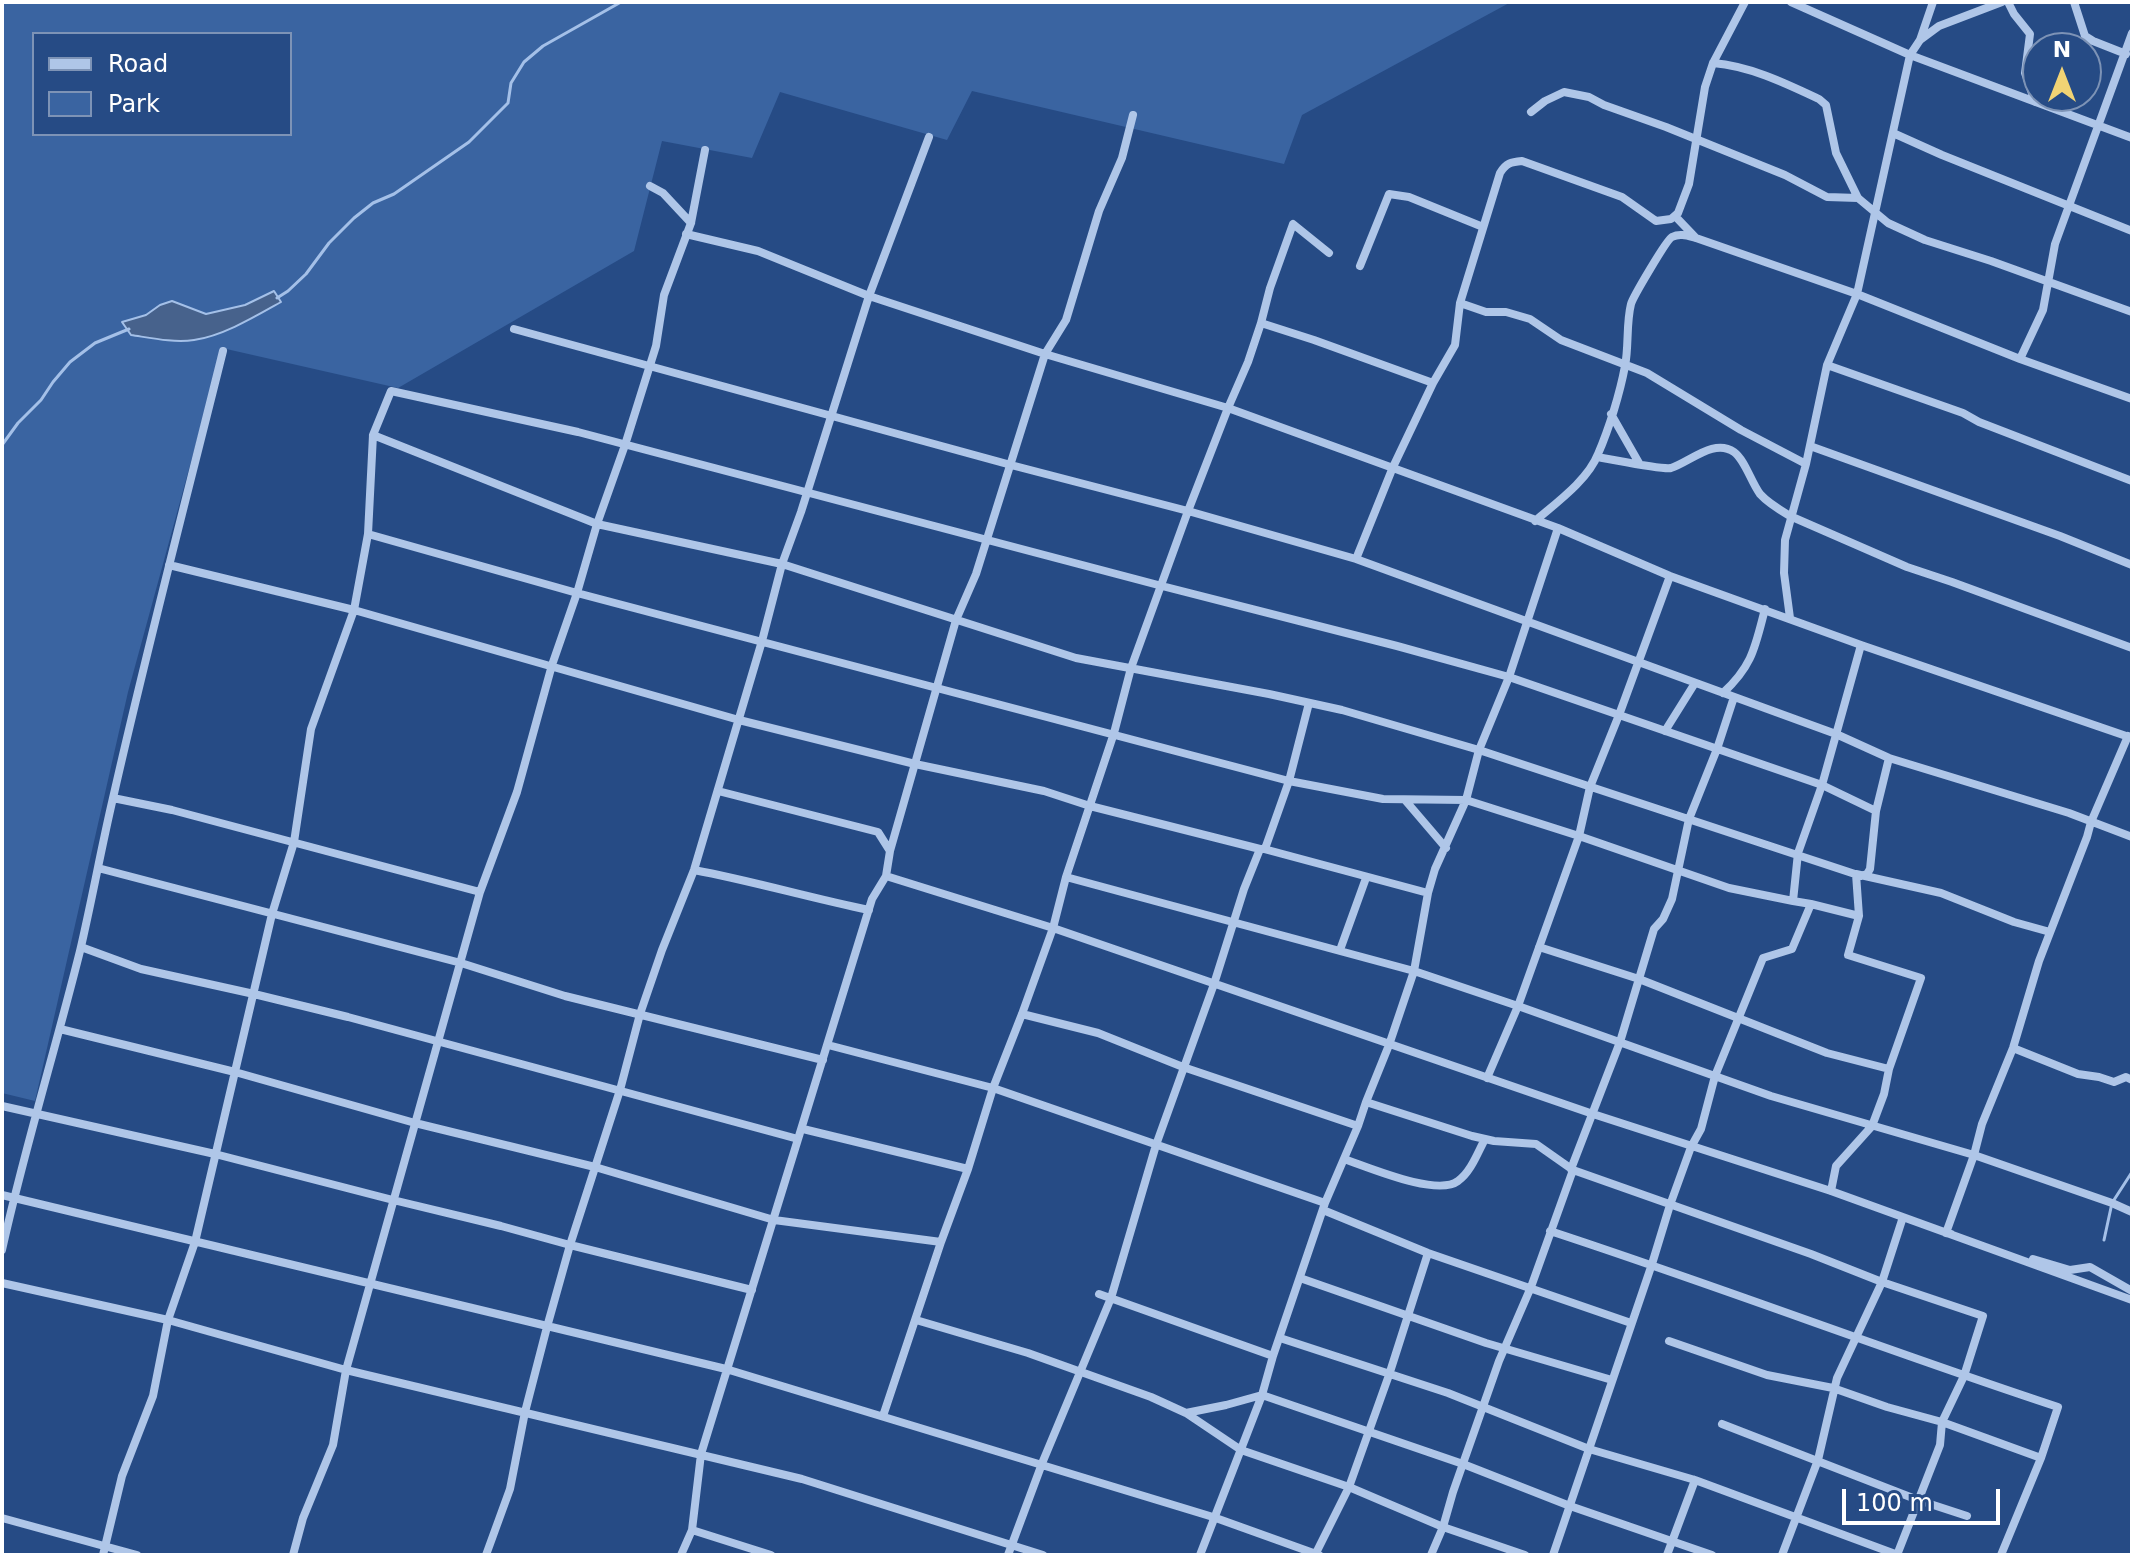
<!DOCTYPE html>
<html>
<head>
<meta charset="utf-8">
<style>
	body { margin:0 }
	#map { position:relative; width:2134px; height:1557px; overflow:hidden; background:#264b85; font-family:"DejaVu Sans",sans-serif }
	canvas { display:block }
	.frame { position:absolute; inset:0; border:4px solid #fff; pointer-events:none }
	.legend { position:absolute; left:32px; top:32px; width:260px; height:104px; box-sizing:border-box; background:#264b85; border:2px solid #7d93b6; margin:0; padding:10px 14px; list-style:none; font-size:24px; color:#fff }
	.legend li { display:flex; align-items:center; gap:16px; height:40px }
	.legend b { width:40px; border:2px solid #7d93b6 }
	.north { position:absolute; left:2022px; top:32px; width:80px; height:80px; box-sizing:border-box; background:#264b85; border:2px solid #7d93b6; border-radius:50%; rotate:0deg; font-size:22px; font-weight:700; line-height:32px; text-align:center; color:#fff }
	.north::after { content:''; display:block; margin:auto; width:28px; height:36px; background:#f1d374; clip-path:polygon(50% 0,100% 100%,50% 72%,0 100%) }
	.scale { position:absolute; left:1842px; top:1489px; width:158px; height:36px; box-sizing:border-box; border:4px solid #fff; border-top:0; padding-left:10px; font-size:24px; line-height:28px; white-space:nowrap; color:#fff; -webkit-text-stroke:6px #264b85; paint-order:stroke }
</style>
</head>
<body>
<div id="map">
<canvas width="2134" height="1557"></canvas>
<div class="frame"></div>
<ul class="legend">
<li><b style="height:10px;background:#afc6e8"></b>Road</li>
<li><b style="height:22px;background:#3a64a1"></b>Park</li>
</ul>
<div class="north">N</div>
<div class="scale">100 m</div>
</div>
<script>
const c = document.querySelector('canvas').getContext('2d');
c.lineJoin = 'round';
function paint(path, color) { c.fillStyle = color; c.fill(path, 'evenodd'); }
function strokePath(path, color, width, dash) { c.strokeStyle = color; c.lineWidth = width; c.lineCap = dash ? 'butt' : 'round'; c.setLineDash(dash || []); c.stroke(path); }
const green = new Path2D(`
	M 2,2 L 1511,2 L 1302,115 L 1284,164 L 972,91 L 947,140 L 780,92 L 752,158 L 662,141 L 634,251 L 398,388 L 222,348 L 128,692 L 35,1101 L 2,1093 ZM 34,34 L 290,34 L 290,134 L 34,134 Z`);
const water = new Path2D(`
	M 274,291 L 281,302 C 256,316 223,336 194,340 C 174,343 151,338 131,335 L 122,322 L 146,315 L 160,305 L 172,301 L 206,314 L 245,305 Z`);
const stream = new Path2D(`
	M 277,298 L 288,291 L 306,274 L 329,243 L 354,218 L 373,203 L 394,194 L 469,142 L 508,103 L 511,83 L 524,62 L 543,46 L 621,2
	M 2,445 L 18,423 L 41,400 L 53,382 L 70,362 L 95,343 L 129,329
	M 2104,1240 L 2112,1203 L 2132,1172`);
const street = new Path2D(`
	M 1933,2 L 1920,40 L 1910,55 L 2132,138
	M 2008,2 L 2014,14 L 2030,34 L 2025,73 L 2035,102
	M 2074,2 L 2085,36 L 2093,41 L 2126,54
	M 1920,40 L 1939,26 L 2002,2
	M 1713,63 C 1750,66 1785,83 1819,99 L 1826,105 L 1836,153 L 1858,198 L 1888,223 L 1925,240 L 1991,261 L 2132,312
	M 1531,112 L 1545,101 L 1564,92 L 1589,97 L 1604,105 L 1666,127 L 1785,175 L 1827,197 L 1858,198
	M 1893,133 L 1942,155 L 2132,231
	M 650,186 L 663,193 L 691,223
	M 1675,216 L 1695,237
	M 686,234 L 758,251 L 869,296 L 1045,354 L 1228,408 L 1558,528 L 1670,576 L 1861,645 L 2132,738
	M 1329,253 L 1293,224 L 1270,288 L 1261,323 L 1248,362 L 1228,408 L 1188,511 L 1356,559 L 1836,734 L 1889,758 L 2069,813 L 2132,837
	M 1360,266 L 1389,194 L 1409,197 L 1483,227
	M 1460,303 L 1486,312 L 1506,312 L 1530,319 L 1561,340 L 1647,373 L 1741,430 L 1806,464
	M 1261,323 L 1314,340 L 1433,383
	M 514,329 L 1011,465 L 1188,511 L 1131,668 L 1114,733 L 1066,877 L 1053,928 L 1022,1014 L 993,1088 L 968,1169 L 941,1242 L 883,1416
	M 2020,359 L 2043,310 L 2055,244 L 2132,33
	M 1827,365 L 1963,413 L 1979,422 L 2132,481
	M 1611,414 L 1639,463
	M 373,435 L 597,524 L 782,564 L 1076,658 L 1269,694 L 1342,710 L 1479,750 L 1861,876 L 1867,874 L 1870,869 L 1876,811 L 1889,758
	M 1810,446 L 2060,536 L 2132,565
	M 1597,457 C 1611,459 1662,470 1671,468 C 1690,462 1714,438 1734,452 C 1745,460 1751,482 1760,494 C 1768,503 1780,510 1790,516 L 1907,567 L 1952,582 L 2132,648
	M 1535,521 C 1556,503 1588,480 1598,454 C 1609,429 1620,393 1625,366 C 1629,346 1626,324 1631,304 C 1633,297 1667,239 1672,237 C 1680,233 1688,236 1696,238 L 1857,294 L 2020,359 L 2132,399
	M 368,534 L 577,593 L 1289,781 L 1383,799 L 1466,800 L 1579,836 L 1729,888 L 1793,901
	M 1356,559 L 1393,467 L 1433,383 L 1455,345 L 1460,303 L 1500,173 C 1506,163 1511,162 1522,161 L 1622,197 L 1656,221 L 1671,219 L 1678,213 L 1689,184 L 1705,87 L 1713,63 L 1745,2
	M 169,565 L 354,610 L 739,720 L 915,764 L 1044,791 L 1090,806 L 1260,849 L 1264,849 L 1266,846 L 1289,781 L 1309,703
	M 1790,618 L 1784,573 L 1785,540 L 1806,464 L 1827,365 L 1857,294 L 1910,55 L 1791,2
	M 1723,693 C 1753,665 1755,647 1765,609
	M 1665,731 L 1695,683
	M 113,798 L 172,810 L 480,892
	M 1405,800 L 1446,848
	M 1264,849 L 1428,893
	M 890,851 L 956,620 L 976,574 L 1045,354 L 1066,320 L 1099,211 L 1122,158 L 1133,115
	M 98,868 L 461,963 L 565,996 L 823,1060
	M 694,870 C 753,881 810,898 869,910
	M 886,876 L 1053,928 L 1593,1114 L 1831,1191 L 2132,1300
	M 1066,877 L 1414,971 L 1518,1006 L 1771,1096 L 1974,1155 L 2112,1203 L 2132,1212
	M 1811,904 L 1859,916
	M 81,947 L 141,969 L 254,994 L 348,1017 L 798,1139
	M 1539,947 L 1639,979 L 1827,1053 L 1889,1069
	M 1340,950 L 1366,878
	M 1022,1014 L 1098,1033 L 1183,1067 L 1358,1126
	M 60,1029 L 235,1072 L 415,1123 L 595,1167 L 774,1220 L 941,1242
	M 828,1045 L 993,1088 L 1325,1203
	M 2013,1048 L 2078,1074 L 2099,1077 L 2114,1082 L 2126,1077 L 2132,1080
	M 1487,1078 L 1518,1006 L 1579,836 L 1590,787 L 1619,715 L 1670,576
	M 1366,1102 L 1472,1136 L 1494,1141 L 1536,1144 L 1573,1170 L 1811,1254 L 1882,1282 L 1983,1316 L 1964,1376 L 1942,1422 L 1940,1445 L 1897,1555
	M 2,1106 L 215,1154 L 393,1200 L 501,1226 L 570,1245 L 752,1290
	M 803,1129 L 968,1169
	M 1344,1159 C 1368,1167 1437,1197 1458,1181 C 1471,1172 1478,1152 1485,1139
	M 1571,1169 L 1620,1042 L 1654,929 L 1663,919 L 1672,899 L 1689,819 L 1717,749 L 1734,697
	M 1831,1191 L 1836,1166 L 1872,1126 L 1884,1094 L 1889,1069 L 1921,978 L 1848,955 L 1859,916 L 1856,874 L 1941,893 L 2014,922 L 2050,932
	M 2,1195 L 726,1369 L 1213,1517 L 1319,1555
	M 1323,1210 L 1428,1253 L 1631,1323
	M 1550,1231 C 1721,1287 1888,1351 2058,1407 L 2041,1458 L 2001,1555
	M 1951,1234 L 1946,1233 L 1974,1155 L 1982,1124 L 2013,1048 L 2039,961 L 2087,837 L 2091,822 L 2128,736
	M 2,1250 C 24,1150 55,1051 80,951 C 92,900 101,849 113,798 C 147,648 186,500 223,351
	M 2033,1259 L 2070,1270 L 2090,1267 L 2132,1291
	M 1300,1278 L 1486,1343 L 1612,1380
	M 2,1283 L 168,1320 L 346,1370 L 802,1479 L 1043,1555
	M 1099,1294 L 1273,1356
	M 916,1320 L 1028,1353 L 1151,1397 L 1186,1413 L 1241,1450 L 1349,1487 L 1443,1527 L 1525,1555
	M 1280,1338 L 1448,1393 L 1589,1449 L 1695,1480 L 1898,1555
	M 1669,1341 L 1767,1375 L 1833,1388 L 1887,1407 L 1942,1422 L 2041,1458
	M 1186,1413 L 1226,1405 L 1262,1395 L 1463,1464 L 1570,1506 L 1712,1555
	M 1722,1424 L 1918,1500 L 1967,1516
	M 2,1518 L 137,1555
	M 692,1530 L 771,1555
	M 103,1555 L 122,1476 L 153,1396 L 168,1320 L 195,1242 L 272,914 L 294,842 L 311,729 L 354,610 L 368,534 L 373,435 L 391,391 L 578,432 L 1162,586 L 1397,646 L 1509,677 L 1822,785 L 1876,811
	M 293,1555 L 303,1518 L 333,1445 L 346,1370 L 480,892 L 517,792 L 552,665 L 577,593 L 597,524 L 625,445 L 656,346 L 664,295 L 691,223 L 705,150
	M 486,1555 L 510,1489 L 525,1412 L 547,1327 L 570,1245 L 620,1090 L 640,1014 L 662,950 L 694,870 L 762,641 L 782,564 L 801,512 L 869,296 L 929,137
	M 681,1555 L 692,1530 L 701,1454 L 872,899 L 886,876 L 890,851 L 878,832 L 718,791
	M 1008,1555 L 1043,1461 L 1111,1298 L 1156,1145 L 1214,984 L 1244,889 L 1260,849
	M 1200,1555 L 1262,1395 L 1273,1356 L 1325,1203 L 1358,1126 L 1366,1102 L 1389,1045 L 1414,971 L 1428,893 L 1435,869 L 1466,800 L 1479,750 L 1509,677 L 1558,528
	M 1315,1555 L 1349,1487 L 1389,1375 L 1428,1253
	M 1431,1555 L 1443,1527 L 1453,1492 L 1499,1361 L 1531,1287 L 1573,1170
	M 1553,1555 L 1652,1264 L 1670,1205 L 1691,1147 L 1701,1129 L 1715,1076 L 1763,958 L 1792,949 L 1811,904 L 1793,901 L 1798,853 L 1822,785 L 1861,645
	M 1667,1555 L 1695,1480
	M 1782,1555 L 1818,1460 L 1837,1378 L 1882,1282 L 1903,1217`);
paint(green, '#3a64a1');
paint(water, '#47628c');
strokePath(water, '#a4c0e8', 2);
strokePath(stream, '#a4c0e8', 3);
strokePath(street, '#afc6e8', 8);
</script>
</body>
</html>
